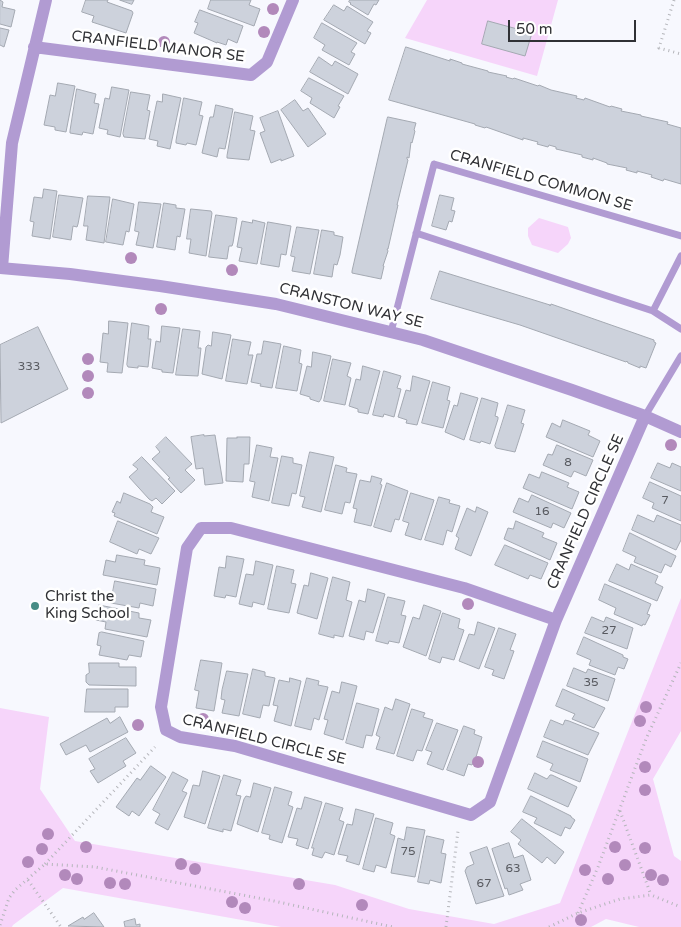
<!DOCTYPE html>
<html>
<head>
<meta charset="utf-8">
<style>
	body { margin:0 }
	#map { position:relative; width:681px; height:927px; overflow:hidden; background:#f7f8fe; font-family:"Varela Round",sans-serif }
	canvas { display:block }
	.scale { position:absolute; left:508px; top:20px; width:128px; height:22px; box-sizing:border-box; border:2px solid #303135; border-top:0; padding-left:6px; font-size:15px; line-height:18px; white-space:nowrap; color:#303135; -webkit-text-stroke:4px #fff; paint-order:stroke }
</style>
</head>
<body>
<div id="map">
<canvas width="681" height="927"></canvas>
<div class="scale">50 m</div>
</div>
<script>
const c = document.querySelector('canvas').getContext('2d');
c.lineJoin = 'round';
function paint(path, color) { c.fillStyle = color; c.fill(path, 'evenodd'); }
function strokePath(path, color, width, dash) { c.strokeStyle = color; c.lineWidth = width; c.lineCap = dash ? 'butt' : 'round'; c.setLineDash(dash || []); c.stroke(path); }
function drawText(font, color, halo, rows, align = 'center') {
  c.font = font + ' "Varela Round",sans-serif'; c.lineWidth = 5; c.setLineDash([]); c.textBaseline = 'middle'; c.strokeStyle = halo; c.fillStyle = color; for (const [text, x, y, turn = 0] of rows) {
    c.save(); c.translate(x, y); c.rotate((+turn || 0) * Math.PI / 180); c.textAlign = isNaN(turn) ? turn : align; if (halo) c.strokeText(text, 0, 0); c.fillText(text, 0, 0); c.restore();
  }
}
const green = new Path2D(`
	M 427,0 L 558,0 L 537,76 L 405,38 Z
	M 539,218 L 568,227 L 571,238 L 568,244 L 558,253 L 532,245 L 528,236 L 528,228 Z
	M 681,598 L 681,731 L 653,779 L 674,856 L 681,861 L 681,927 L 639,927 L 606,919 L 591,927 L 281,927 L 63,888 L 13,925 L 12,927 L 0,927 L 0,708 L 49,717 L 40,789 L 75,841 L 335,885 L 409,909 L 494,924 L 560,903 Z`);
const building = new Path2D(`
	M 0,0 L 3,2 L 2,7 L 15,10 L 11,27 L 0,24 Z
	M 86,0 L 108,0 L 107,2 L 132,11 L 133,13 L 126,33 L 92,22 L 94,16 L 82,12 Z
	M 120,0 L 134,0 L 132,4 Z
	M 211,0 L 251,0 L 249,5 L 260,9 L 254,26 L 208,9 Z
	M 350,0 L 379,0 L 376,5 L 374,4 L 368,15 L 350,4 L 351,3 L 349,2 Z
	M 334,5 L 344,11 L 347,6 L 373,22 L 367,31 L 371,33 L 365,44 L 324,20 Z
	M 200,10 L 243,26 L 237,43 L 228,39 L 226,45 L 217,42 L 217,43 L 194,33 L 198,23 L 195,22 Z
	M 488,21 L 532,33 L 525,56 L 482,44 Z
	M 322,23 L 357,43 L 351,52 L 355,54 L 349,65 L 322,50 L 325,45 L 314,38 Z
	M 0,28 L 9,30 L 4,47 L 0,45 Z
	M 406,47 L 450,61 L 450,59 L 462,63 L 462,64 L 488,71 L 488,72 L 507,76 L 506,77 L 513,79 L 514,78 L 538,86 L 539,85 L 551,90 L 577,96 L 576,98 L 584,100 L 585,98 L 610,107 L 611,106 L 622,109 L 621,111 L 641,115 L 641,116 L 668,122 L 667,124 L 681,128 L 681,184 L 664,179 L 663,181 L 651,177 L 652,175 L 637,171 L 637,173 L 626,170 L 627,168 L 607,164 L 607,163 L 593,158 L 593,160 L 582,157 L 582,155 L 556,149 L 556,147 L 549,145 L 548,147 L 537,144 L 538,142 L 523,138 L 523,140 L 486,127 L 485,128 L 475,125 L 475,124 L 389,100 Z
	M 319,57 L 332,66 L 335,61 L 358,74 L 348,94 L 310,72 Z
	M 309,78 L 344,96 L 338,106 L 340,107 L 334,118 L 310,103 L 312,98 L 301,91 Z
	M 58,83 L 75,86 L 66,132 L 55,130 L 55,127 L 44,125 L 50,95 L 55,96 Z
	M 112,87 L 129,90 L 120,137 L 107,134 L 108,130 L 99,128 L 105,98 L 109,99 Z
	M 77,89 L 96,94 L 94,103 L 99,104 L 93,134 L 83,132 L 82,135 L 70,133 L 70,131 Z
	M 131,92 L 150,95 L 147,110 L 150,111 L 145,139 L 124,137 L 123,134 Z
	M 163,94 L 181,98 L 170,149 L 157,146 L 158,141 L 149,139 L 157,101 L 162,102 Z
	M 184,98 L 202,102 L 199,115 L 203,116 L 196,145 L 187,143 L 186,145 L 176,143 L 176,141 Z
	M 295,100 L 303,111 L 308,108 L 326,134 L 308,147 L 281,110 Z
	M 216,105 L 233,109 L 225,149 L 219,148 L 217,157 L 202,153 L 210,117 L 213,117 Z
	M 278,111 L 294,156 L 281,161 L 281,159 L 271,163 L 260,133 L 265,131 L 260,118 Z
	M 235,112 L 253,116 L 250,130 L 255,131 L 249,160 L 227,158 L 227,156 Z
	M 388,117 L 416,123 L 414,130 L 415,131 L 412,143 L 411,142 L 409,158 L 407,157 L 407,159 L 408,160 L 397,205 L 398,205 L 388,249 L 387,249 L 388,251 L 383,266 L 384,266 L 381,279 L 352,273 L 352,271 L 387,119 Z
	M 44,189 L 57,191 L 50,239 L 32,236 L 34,222 L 30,221 L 34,197 L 42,198 Z
	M 59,195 L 83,198 L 78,224 L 77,227 L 73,226 L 71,240 L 53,237 Z
	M 440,195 L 454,198 L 451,210 L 455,211 L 452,222 L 449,221 L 446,230 L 432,226 Z
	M 88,196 L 110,197 L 104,243 L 86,240 L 88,226 L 84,226 Z
	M 113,199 L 134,204 L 129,232 L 126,231 L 123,245 L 106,242 Z
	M 139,202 L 161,204 L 153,248 L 136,245 L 139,232 L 135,231 Z
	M 164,203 L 176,205 L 176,208 L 185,209 L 180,237 L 177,236 L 175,250 L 157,247 Z
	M 191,209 L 211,211 L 212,213 L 206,256 L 189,253 L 191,239 L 187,239 Z
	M 216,215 L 237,218 L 233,243 L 232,246 L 229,246 L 227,259 L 209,257 Z
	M 253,220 L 265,223 L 257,264 L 239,261 L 242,248 L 237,247 L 242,221 L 252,223 Z
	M 268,222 L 291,226 L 286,255 L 281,254 L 279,267 L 261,264 Z
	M 297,227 L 319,230 L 310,274 L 292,271 L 295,257 L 291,256 Z
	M 322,230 L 334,232 L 334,235 L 343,237 L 340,255 L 337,265 L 334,264 L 332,277 L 314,274 Z
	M 440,271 L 550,305 L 550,306 L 551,304 L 654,340 L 654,342 L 656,343 L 646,368 L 640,366 L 640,368 L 628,363 L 627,361 L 626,362 L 520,325 L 431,299 Z
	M 109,321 L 128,323 L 122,373 L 107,372 L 108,363 L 100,362 L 103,333 L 108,334 Z
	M 132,323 L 149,326 L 148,339 L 151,339 L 148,367 L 138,366 L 138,368 L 128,367 L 127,365 Z
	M 162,326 L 180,328 L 173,373 L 162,372 L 162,370 L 152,368 L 156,341 L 160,342 Z
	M 38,327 L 68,389 L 1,423 L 0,345 Z
	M 183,329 L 200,331 L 198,348 L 201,348 L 198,376 L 176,375 Z
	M 213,332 L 231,335 L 222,379 L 202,374 L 206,347 L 208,345 L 211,346 Z
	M 233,339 L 251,342 L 248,355 L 253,355 L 247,384 L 226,381 Z
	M 264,341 L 281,344 L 272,388 L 260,386 L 261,384 L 251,382 L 257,354 L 261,354 Z
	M 284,346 L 301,350 L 299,363 L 302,364 L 297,391 L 276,388 Z
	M 313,352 L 331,356 L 321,399 L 319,402 L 310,399 L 310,397 L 300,394 L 307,366 L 311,367 Z
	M 333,359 L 351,363 L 347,376 L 351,378 L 345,405 L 324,401 Z
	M 363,366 L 380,371 L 368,414 L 358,412 L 358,409 L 349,406 L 356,379 L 360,380 Z
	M 384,371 L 401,376 L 397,388 L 401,389 L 394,417 L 384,414 L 383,417 L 373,415 Z
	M 413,376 L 430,381 L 417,425 L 406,423 L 407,420 L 398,417 L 406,390 L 410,391 Z
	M 433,382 L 450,387 L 447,400 L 450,401 L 443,428 L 422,423 Z
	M 461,393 L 478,398 L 464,440 L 445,432 L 454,405 L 457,406 Z
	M 482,398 L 498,403 L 495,416 L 498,417 L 498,419 L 490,444 L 481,441 L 480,443 L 470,440 Z
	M 508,405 L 525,410 L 521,423 L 524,424 L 515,452 L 496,448 L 495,446 Z
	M 563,420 L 590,431 L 588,435 L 600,441 L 593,457 L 546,437 L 552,423 L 560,427 Z
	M 204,435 L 204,436 L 215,435 L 223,483 L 205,485 L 203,468 L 196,469 L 191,437 Z
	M 166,437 L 192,464 L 185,470 L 195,480 L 181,493 L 168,479 L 170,478 L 152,459 L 160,452 L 156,447 Z
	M 237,437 L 250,437 L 249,464 L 244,464 L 243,482 L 226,481 L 227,438 L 237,438 Z
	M 257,445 L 272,448 L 270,457 L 278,458 L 269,501 L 252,497 L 255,482 L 250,481 Z
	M 557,445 L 593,460 L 586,476 L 574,471 L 571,477 L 543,465 L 548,454 L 552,455 Z
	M 310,452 L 334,457 L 321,512 L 302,507 L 305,497 L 300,496 Z
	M 282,456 L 293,458 L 293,463 L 302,465 L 296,494 L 292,493 L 289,506 L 272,503 Z
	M 142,457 L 175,491 L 162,504 L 156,498 L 152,501 L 149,499 L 129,477 L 138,469 L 133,465 Z
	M 658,463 L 670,468 L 672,463 L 681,467 L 681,491 L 651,478 Z
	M 336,465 L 347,468 L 346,472 L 357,474 L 350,503 L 345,502 L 342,514 L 325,510 Z
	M 542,472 L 569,483 L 567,487 L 579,492 L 572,509 L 523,488 L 529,474 L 539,478 Z
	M 372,476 L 382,479 L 380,484 L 382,485 L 371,526 L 354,522 L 357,509 L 353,508 L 360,480 L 370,482 Z
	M 650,482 L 681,496 L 681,521 L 652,508 L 654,503 L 643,498 Z
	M 387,483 L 408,491 L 399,520 L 395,519 L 391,532 L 374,527 Z
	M 124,493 L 150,504 L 153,507 L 151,512 L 164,517 L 157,534 L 114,516 L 115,513 L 112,512 L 117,501 L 120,503 Z
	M 411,493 L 434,500 L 421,540 L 405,535 L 409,523 L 403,521 Z
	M 532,495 L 571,513 L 564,528 L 553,523 L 551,528 L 513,512 L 519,498 L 528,502 Z
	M 439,497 L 450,500 L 449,503 L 460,506 L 452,532 L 447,530 L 443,545 L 425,540 Z
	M 477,507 L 488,512 L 471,556 L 455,549 L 459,538 L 456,536 L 467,508 L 475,512 Z
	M 638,515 L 654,522 L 657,515 L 681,525 L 681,540 L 676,550 L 632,530 Z
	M 118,521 L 159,538 L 151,554 L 139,549 L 137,554 L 110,542 Z
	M 516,521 L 544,533 L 542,537 L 557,543 L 550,560 L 504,539 L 508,528 L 513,529 Z
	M 630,533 L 676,556 L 671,567 L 665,564 L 661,573 L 634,562 L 636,557 L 623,551 Z
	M 505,545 L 548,563 L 541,579 L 530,575 L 528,579 L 495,565 Z
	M 117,555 L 145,560 L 144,565 L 160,568 L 157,585 L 103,575 L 106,560 L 115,562 Z
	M 227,556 L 244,559 L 236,597 L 226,595 L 225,598 L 214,596 L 219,567 L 225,568 Z
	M 256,561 L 273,565 L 264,605 L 253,602 L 252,607 L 239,604 L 246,574 L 253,575 Z
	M 617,564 L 629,570 L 631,564 L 658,576 L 655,583 L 663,587 L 657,601 L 609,581 Z
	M 277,566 L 294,570 L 291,583 L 296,584 L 289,613 L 268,609 Z
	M 311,573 L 328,578 L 317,619 L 297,613 L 304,585 L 308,586 Z
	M 333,577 L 350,582 L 346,600 L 352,602 L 343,637 L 334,635 L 334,638 L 319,634 Z
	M 115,581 L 156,589 L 153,606 L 140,603 L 139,608 L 111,603 Z
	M 605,584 L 651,604 L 647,614 L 650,615 L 645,625 L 643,624 L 642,626 L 614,614 L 616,608 L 599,600 Z
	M 368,589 L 385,594 L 373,633 L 366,631 L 364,640 L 349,636 L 359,600 L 365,602 Z
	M 388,597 L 405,601 L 401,615 L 406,616 L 399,643 L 389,641 L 388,644 L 376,641 Z
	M 99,605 L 139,613 L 139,618 L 151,620 L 147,637 L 105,629 L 106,622 L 96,620 Z
	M 424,605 L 441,611 L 426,656 L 403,647 L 413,617 L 419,619 Z
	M 443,613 L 460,619 L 458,628 L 464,630 L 454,660 L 442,657 L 440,663 L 429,659 Z
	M 592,617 L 604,622 L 606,617 L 633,628 L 627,649 L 585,633 Z
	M 478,622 L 495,628 L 479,669 L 459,661 L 469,634 L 474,635 Z
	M 499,628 L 516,634 L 510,650 L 514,651 L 504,679 L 492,675 L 494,670 L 485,667 Z
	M 102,632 L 144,641 L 141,657 L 129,655 L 127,660 L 99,655 L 101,646 L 97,645 L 99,633 Z
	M 584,637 L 623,655 L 623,657 L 628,659 L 624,669 L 618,667 L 615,675 L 589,665 L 591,660 L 577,654 Z
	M 201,660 L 222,663 L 214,711 L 196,708 L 199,691 L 195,690 Z
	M 89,663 L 119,663 L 119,667 L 136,667 L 136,686 L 89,685 L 86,682 L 86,675 L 89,673 Z
	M 574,668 L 586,673 L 588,669 L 615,679 L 608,701 L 567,686 Z
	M 253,669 L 265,672 L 265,676 L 275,678 L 269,706 L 263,705 L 260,718 L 243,714 Z
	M 227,671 L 248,674 L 239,716 L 222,713 L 225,700 L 221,699 L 222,690 Z
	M 290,678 L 301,681 L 291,726 L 274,721 L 278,706 L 273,705 L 279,680 L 289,682 Z
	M 307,678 L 319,681 L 318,685 L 328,687 L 319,720 L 314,718 L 311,730 L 295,726 Z
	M 342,682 L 357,686 L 343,740 L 324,734 L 328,720 L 324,719 L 332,691 L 339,693 Z
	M 87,689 L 128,689 L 128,707 L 115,707 L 115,712 L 85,712 Z
	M 563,689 L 605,708 L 594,728 L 572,719 L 575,714 L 556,706 Z
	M 396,699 L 410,704 L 394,754 L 376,749 L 380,737 L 376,735 L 385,707 L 392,710 Z
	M 357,703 L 379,709 L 372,736 L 366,735 L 363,748 L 346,743 Z
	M 412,709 L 425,713 L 423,717 L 433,720 L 422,751 L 417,750 L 413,761 L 397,756 Z
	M 120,717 L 128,732 L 90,752 L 86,745 L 66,755 L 60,744 L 107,718 L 110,723 Z
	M 551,720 L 563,725 L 565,720 L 569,721 L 599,733 L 588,755 L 544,737 Z
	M 437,723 L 458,730 L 443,770 L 427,764 L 432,752 L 426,750 Z
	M 464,726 L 475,730 L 474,734 L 482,737 L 476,757 L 472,765 L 468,764 L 464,776 L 447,770 Z
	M 126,738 L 136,753 L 123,761 L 126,766 L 98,783 L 90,771 L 95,769 L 89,759 Z
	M 543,741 L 588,759 L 580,782 L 550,770 L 553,764 L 537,757 Z
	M 151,766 L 166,777 L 139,816 L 132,811 L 129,816 L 116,807 L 137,778 L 140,780 Z
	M 203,771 L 220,776 L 205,824 L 184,817 L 193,785 L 199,786 Z
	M 173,772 L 188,780 L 182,791 L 187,793 L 168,830 L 155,823 L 160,814 L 153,810 Z
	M 535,773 L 547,779 L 550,775 L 552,775 L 577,787 L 568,807 L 528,789 Z
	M 224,775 L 241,780 L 236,795 L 241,796 L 231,831 L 223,829 L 223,832 L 208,828 Z
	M 254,783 L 271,788 L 258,832 L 237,824 L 244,799 L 246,796 L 250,797 Z
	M 275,787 L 292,792 L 288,805 L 293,807 L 282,843 L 269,839 L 270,835 L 262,833 Z
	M 531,796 L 571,816 L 571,817 L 575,820 L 570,829 L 565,827 L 561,836 L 534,823 L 537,818 L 523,812 Z
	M 305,797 L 322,802 L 308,849 L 296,845 L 298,839 L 288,837 L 297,808 L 301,809 Z
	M 326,803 L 343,808 L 339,820 L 344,822 L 334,855 L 325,852 L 322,858 L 312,855 L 314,848 L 312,848 Z
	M 356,809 L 374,814 L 359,865 L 346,861 L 348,856 L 338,854 L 347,824 L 352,825 Z
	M 376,818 L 393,823 L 390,834 L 395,836 L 386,868 L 376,865 L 374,872 L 363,869 Z
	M 522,819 L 564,852 L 555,864 L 547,857 L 542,863 L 518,844 L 521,840 L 511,832 Z
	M 407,827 L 425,830 L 415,877 L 391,873 L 398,838 L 404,840 Z
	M 427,836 L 444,840 L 441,853 L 446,854 L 441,883 L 430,880 L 429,884 L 418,882 Z
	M 509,843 L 514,858 L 523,855 L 531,880 L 520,884 L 523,890 L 509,895 L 507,888 L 505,889 L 492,849 Z
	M 487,847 L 504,896 L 476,904 L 465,871 L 467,867 L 474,864 L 470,853 Z
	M 94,913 L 104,927 L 68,926 L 83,917 L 84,919 Z
	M 135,919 L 136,925 L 140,924 L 140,927 L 125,927 L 124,922 Z`);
const path = new Path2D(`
	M 674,0 L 659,48 L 681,54
	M 620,811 L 651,895
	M 45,864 L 155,747
	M 28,880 L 61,927
	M 578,913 L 598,867 L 646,739 L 681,663
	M 0,925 L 9,898 L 15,890 L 45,864 L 95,867 L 274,901 L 393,927
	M 446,927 L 458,831
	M 549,927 L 578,913 L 620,899 L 651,895 L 681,907`);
const lane = new Path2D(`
	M 416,233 L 653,311 L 681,256
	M 653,311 L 681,329
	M 391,332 L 434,164 L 681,236
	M 645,416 L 681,356`);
const street = new Path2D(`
	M 34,47 L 251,75 L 267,62 L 293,0
	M 0,268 L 70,274 L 160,286 L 276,304 L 423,340 L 572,390 L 645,416 L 681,432
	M 2,268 L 12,143 L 46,0
	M 556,620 L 464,588 L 231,528 L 201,528 L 187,548 L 161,707 L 166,730 L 180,737 L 235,746 L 471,815 L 490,802 L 556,620 L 645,416`);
const trees = [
	[273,9],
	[264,32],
	[164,42],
	[131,258],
	[232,270],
	[161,309],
	[88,359],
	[88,376],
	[88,393],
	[671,445],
	[468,604],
	[646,707],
	[203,719],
	[640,721],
	[138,725],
	[478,762],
	[645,767],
	[645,790],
	[48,834],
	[86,847],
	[615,847],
	[645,848],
	[42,849],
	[28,862],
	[181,864],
	[625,865],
	[195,869],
	[585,870],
	[65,875],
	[651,875],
	[77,879],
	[608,879],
	[663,880],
	[110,883],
	[125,884],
	[299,884],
	[232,902],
	[362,905],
	[245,908],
	[581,920]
];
const markers = [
	[35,606,5,"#488d85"]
];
const numberNames = [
	["333",29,367],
	["8",568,463],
	["7",665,501],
	["16",542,512],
	["27",609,631],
	["35",591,683],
	["75",408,852],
	["63",513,869],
	["67",484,884]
];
const streetNames = [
	["CRANFIELD MANOR SE",158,47,7],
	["CRANFIELD COMMON SE",541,181,16],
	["CRANSTON WAY SE",351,306,14],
	["CRANFIELD CIRCLE SE",586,512,-66],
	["CRANFIELD CIRCLE SE",264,740,14]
];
const poiNames = [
	["Christ the",45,597],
	["King School",45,614]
];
paint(green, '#f6d5fa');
paint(building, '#cdd2dc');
strokePath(building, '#a4a9b2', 1);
strokePath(path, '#b5b6bb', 3, [1, 4]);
strokePath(lane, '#b19bd2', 7);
strokePath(street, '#b19bd2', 12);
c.fillStyle = '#b289bb';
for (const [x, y] of trees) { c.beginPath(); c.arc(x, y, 6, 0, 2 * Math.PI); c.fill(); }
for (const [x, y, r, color] of markers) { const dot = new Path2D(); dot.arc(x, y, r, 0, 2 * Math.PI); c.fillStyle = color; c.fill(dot); strokePath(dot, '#fff', 2); }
drawText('12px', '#57595f', null, numberNames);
drawText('15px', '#303135', '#fff', streetNames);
drawText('15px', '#303135', '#fff', poiNames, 'left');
</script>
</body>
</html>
